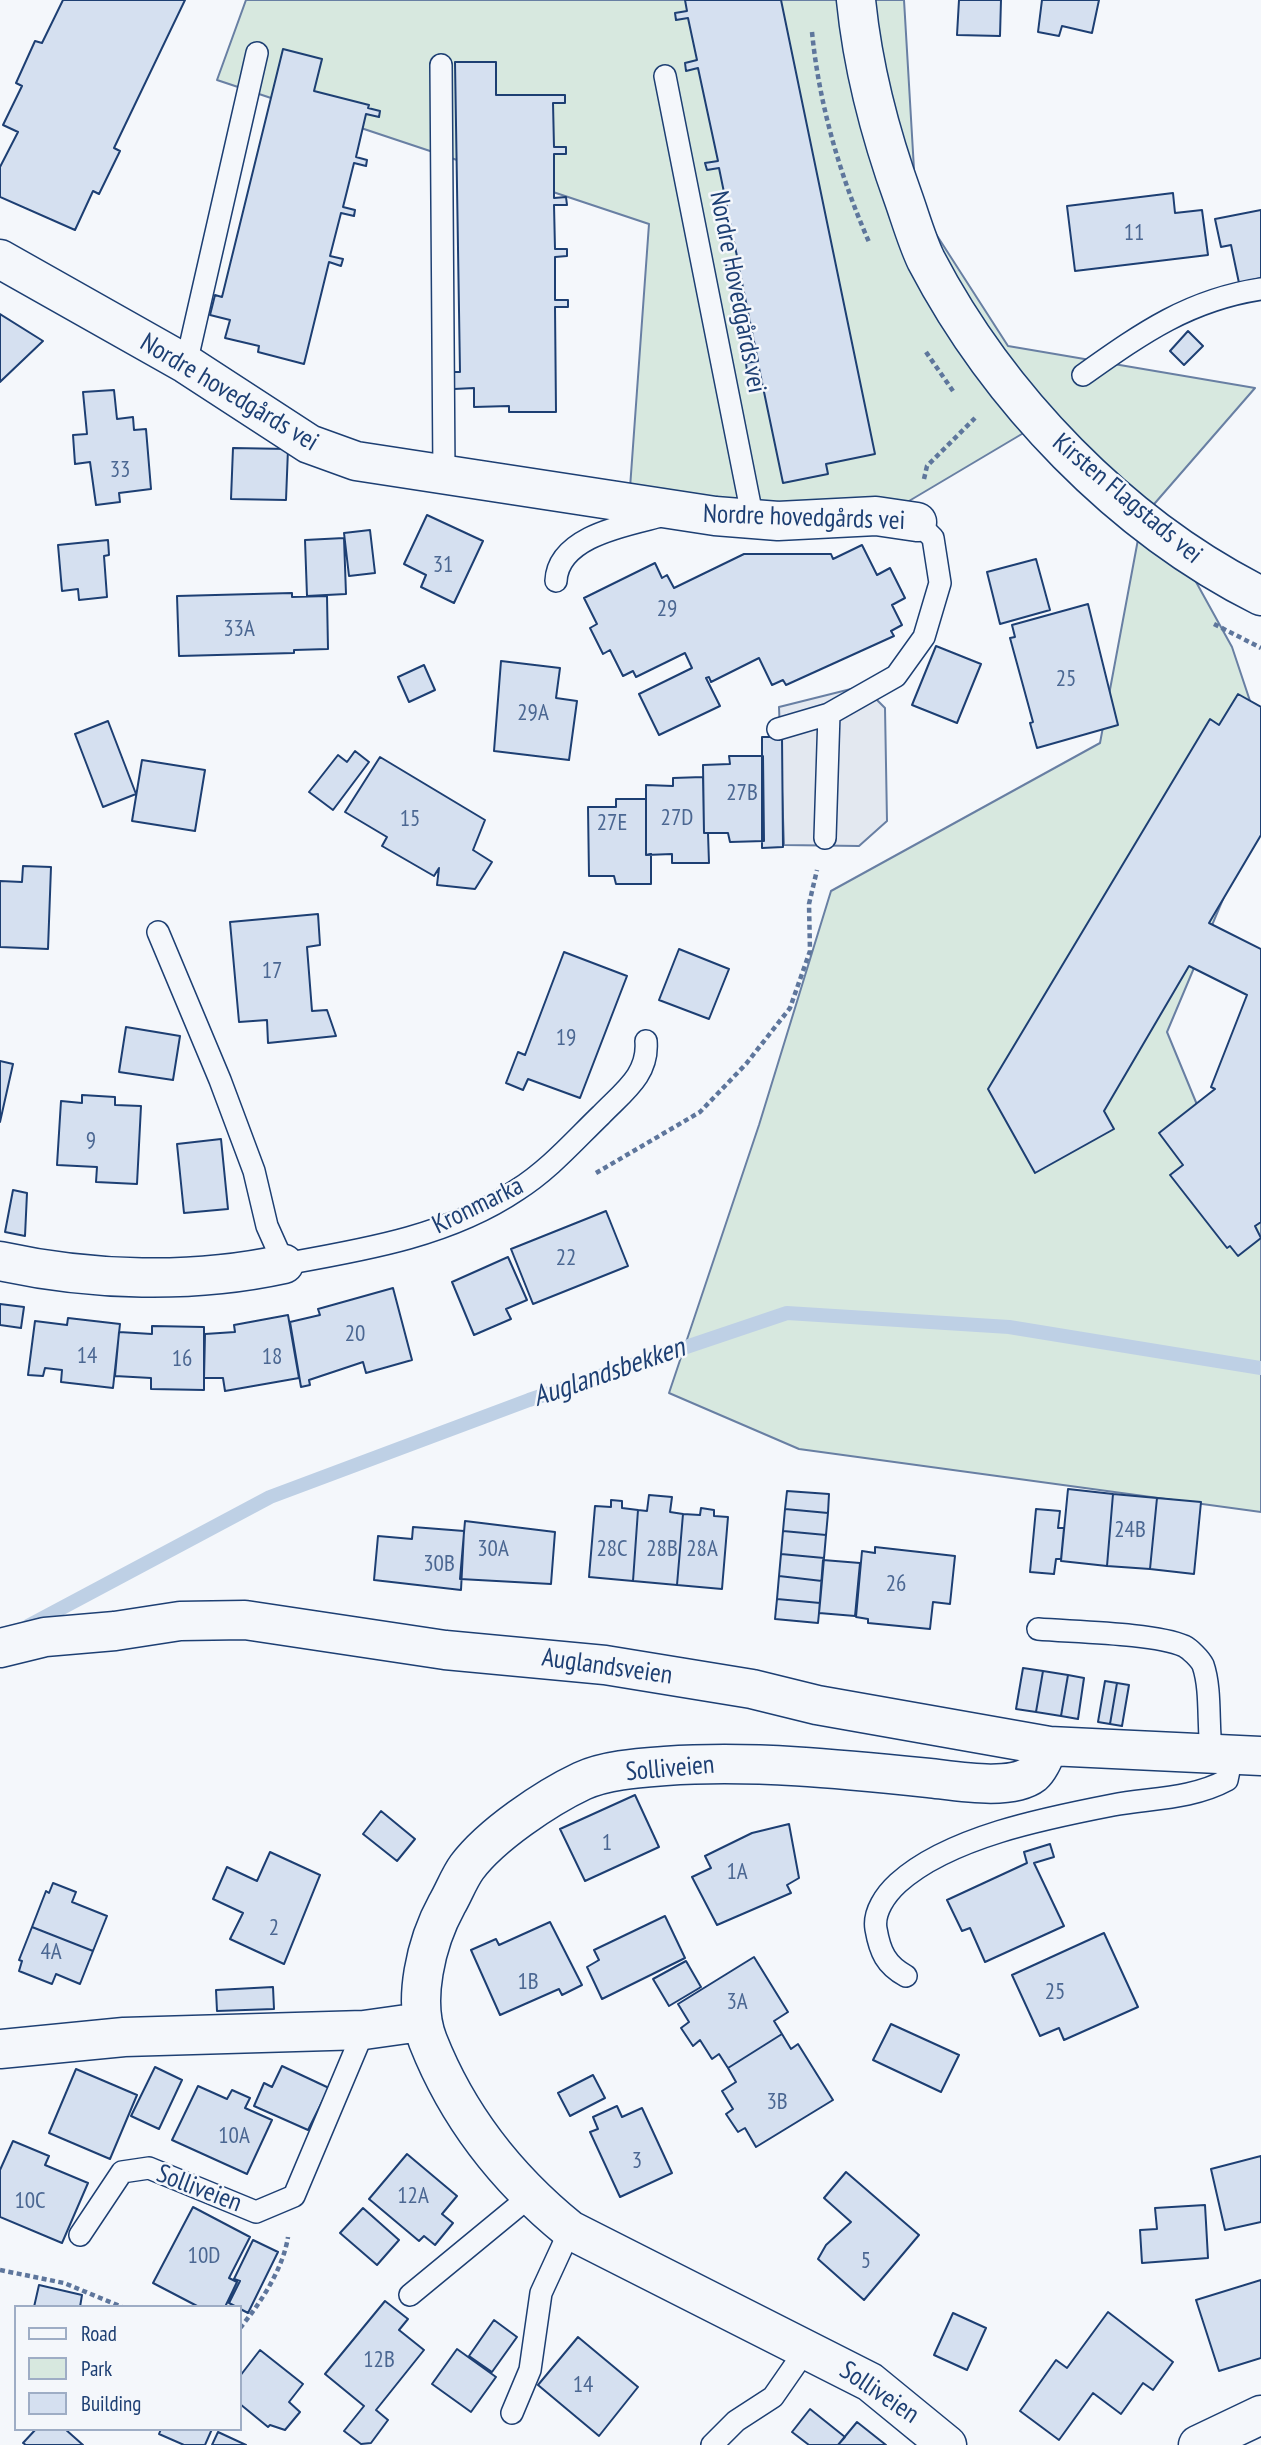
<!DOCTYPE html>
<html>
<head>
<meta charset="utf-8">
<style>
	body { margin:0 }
	#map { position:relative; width:1261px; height:2445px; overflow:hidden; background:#f4f7fb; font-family:"PT Sans Narrow",sans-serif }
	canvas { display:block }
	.legend { position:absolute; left:14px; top:2305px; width:228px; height:126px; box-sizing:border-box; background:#f4f7fb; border:2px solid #9eadc5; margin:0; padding:9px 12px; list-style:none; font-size:21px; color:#1d3f73 }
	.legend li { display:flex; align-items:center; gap:14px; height:35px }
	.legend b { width:35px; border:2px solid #9eadc5 }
</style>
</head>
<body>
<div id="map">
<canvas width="1261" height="2445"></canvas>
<ul class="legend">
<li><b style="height:9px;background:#f4f7fb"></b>Road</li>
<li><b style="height:19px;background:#d7e8df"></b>Park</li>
<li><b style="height:19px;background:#d5e0f0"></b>Building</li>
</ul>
</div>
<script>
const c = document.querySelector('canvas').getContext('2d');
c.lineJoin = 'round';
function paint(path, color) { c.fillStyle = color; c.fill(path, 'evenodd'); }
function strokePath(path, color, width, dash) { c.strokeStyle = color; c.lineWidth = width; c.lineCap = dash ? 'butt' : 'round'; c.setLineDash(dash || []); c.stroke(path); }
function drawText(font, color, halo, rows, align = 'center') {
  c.font = font + ' "PT Sans Narrow",sans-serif'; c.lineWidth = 5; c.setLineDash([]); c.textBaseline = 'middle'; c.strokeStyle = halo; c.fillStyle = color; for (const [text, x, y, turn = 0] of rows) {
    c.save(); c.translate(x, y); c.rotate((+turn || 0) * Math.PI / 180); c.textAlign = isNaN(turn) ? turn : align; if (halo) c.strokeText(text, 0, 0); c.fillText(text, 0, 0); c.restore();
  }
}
const green = new Path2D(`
	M 246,0 L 904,0 L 916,203 L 1008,346 L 1255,388 L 1142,518 L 1180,553 L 1232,647 L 1261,734 L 1261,809 L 1167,1032 L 1212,1141 L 1261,1150 L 1261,1512 L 799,1449 L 669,1393 L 759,1125 L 831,891 L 1100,743 L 1142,518 L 1037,425 L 877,520 L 630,488 L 649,224 L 217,80 Z`);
const parking = new Path2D(`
	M 863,686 L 885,708 L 887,821 L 859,846 L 784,845 L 779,707 Z`);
const stream = new Path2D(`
	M 28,1626 L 270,1497 L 529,1400 L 787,1313 L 1009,1327 L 1261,1368`);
const building = new Path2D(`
	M 63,0 L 185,0 L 114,148 L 120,151 L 99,194 L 93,191 L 75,230 L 0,197 L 0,167 L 18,132 L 3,125 L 22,86 L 16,83 L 35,41 L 42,43 Z
	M 685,0 L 781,0 L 875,454 L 826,464 L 828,474 L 783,483 L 759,368 L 747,371 L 746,363 L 758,361 L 739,268 L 727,271 L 726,263 L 738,261 L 729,218 L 717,221 L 715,209 L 727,207 L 719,168 L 707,170 L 705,163 L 718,161 L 698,68 L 686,71 L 685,63 L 697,60 L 688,18 L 676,20 L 675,13 L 687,11 Z
	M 959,0 L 1001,0 L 1000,36 L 957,35 Z
	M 1042,0 L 1099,0 L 1092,33 L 1062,26 L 1059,36 L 1038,32 Z
	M 283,49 L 322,59 L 314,91 L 369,105 L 368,108 L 380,111 L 379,117 L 366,114 L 356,157 L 367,160 L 366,166 L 354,163 L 343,207 L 355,210 L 354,216 L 341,213 L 330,256 L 343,259 L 341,266 L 329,262 L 304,364 L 258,352 L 259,346 L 225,338 L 230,320 L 210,315 L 215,295 L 222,297 Z
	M 455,62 L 496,62 L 496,95 L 565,95 L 565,103 L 553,103 L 554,147 L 566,147 L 566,154 L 554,154 L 554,198 L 566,197 L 567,205 L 554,205 L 555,249 L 567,249 L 567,256 L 555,257 L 555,300 L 568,300 L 568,307 L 555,307 L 556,412 L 509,412 L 509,406 L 474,407 L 474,388 L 454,389 L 454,372 L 460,372 Z
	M 1173,193 L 1175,213 L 1202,210 L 1208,255 L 1075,271 L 1067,206 Z
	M 1261,210 L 1261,278 L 1239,283 L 1231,245 L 1221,247 L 1215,219 Z
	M 0,314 L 43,341 L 0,382 Z
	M 1188,331 L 1203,346 L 1184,365 L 1170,351 Z
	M 114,390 L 117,419 L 133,417 L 134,430 L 146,429 L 151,489 L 119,493 L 120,502 L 96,505 L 90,462 L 75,464 L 73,435 L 87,434 L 83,392 Z
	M 233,448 L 288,449 L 286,500 L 231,499 Z
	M 427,515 L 483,541 L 454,603 L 421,587 L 426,575 L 404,564 Z
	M 370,530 L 375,573 L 349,576 L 344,533 Z
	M 344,538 L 346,594 L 307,596 L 305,540 Z
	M 108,540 L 109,555 L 104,556 L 107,597 L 79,600 L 78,589 L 62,591 L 58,545 Z
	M 862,545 L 877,575 L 890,568 L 905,598 L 892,605 L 902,625 L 891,631 L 894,636 L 786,685 L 783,680 L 772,685 L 759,658 L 711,682 L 709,677 L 706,678 L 720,706 L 659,735 L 639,694 L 692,668 L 685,653 L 636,677 L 633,671 L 623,676 L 610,650 L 603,654 L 590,628 L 597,624 L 584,598 L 655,563 L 662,578 L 667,575 L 674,588 L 744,554 L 831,554 L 833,559 Z
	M 1036,559 L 1050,610 L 1000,624 L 987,572 Z
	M 292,593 L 292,597 L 327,596 L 328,649 L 294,650 L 294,653 L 179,656 L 177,596 Z
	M 1088,604 L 1118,725 L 1037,748 L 1030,723 L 1033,722 L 1010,638 L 1015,637 L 1012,625 Z
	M 936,646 L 981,664 L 957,723 L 912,705 Z
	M 501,661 L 560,668 L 556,698 L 577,701 L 569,760 L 494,751 Z
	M 424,665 L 435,690 L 409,702 L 398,677 Z
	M 1238,694 L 1261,707 L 1261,835 L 1209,923 L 1261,949 L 1261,1222 L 1255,1226 L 1261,1238 L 1238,1256 L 1230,1246 L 1227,1248 L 1170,1175 L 1183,1165 L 1159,1133 L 1215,1089 L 1211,1087 L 1247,995 L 1189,966 L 1104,1111 L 1114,1129 L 1035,1173 L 988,1089 L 1210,719 L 1219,725 Z
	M 108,721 L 136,794 L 103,807 L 75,734 Z
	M 762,737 L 782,737 L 783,847 L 762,848 Z
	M 355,751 L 369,762 L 333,810 L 309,792 L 338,755 L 347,762 Z
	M 729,756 L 763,756 L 764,841 L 730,842 L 728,833 L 704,833 L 703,765 L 730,764 Z
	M 380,757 L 485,820 L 473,850 L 492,862 L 475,889 L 437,885 L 439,868 L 434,876 L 382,846 L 387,837 L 345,812 Z
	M 142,760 L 205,770 L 195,831 L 132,821 Z
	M 703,777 L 704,833 L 708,833 L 709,863 L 672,863 L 672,854 L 646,855 L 646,785 L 673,786 L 673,778 Z
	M 616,799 L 646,799 L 646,855 L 651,854 L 651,884 L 616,884 L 614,876 L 589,876 L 588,807 L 616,807 Z
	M 23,866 L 51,867 L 48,949 L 0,947 L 0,881 L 22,882 Z
	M 318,914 L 320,945 L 307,947 L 312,1011 L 327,1010 L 336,1036 L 268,1043 L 267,1020 L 239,1022 L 230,922 Z
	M 679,949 L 729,969 L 709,1019 L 659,1000 Z
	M 564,952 L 627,976 L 580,1098 L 528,1079 L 523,1090 L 506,1083 L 518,1052 L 525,1055 Z
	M 126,1027 L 180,1036 L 173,1080 L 119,1072 Z
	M 0,1061 L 13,1064 L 0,1122 Z
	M 82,1095 L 115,1097 L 115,1105 L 141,1106 L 137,1184 L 96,1182 L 97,1167 L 57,1165 L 61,1101 L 82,1103 Z
	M 221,1139 L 228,1209 L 184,1213 L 177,1144 Z
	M 13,1190 L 27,1193 L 25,1236 L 5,1232 Z
	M 606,1211 L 628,1266 L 533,1304 L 511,1249 Z
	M 508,1257 L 527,1300 L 506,1309 L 511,1319 L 474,1335 L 452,1282 Z
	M 393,1288 L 412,1360 L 366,1373 L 363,1362 L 309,1380 L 310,1385 L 301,1387 L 290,1322 L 320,1315 L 318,1309 Z
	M 0,1304 L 24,1307 L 21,1328 L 0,1325 Z
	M 288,1315 L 299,1378 L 225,1391 L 223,1378 L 204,1378 L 205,1334 L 235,1332 L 234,1325 Z
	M 68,1318 L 120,1324 L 113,1388 L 61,1382 L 62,1370 L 45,1368 L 43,1376 L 28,1375 L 35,1321 L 67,1325 Z
	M 152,1326 L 204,1327 L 204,1390 L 151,1389 L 151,1378 L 115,1376 L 119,1332 L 152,1334 Z
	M 1068,1489 L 1113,1494 L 1107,1566 L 1061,1561 Z
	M 787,1491 L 829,1494 L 828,1513 L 785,1509 Z
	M 1113,1494 L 1157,1498 L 1150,1569 L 1107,1566 Z
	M 649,1495 L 672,1497 L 670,1512 L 683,1514 L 677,1585 L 633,1581 L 638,1510 L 647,1511 Z
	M 1157,1498 L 1201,1502 L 1194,1574 L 1150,1569 Z
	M 611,1500 L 622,1501 L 622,1508 L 638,1510 L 633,1581 L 589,1577 L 595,1506 L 611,1507 Z
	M 701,1508 L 714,1510 L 714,1516 L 728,1517 L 722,1589 L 677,1585 L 683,1514 L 700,1515 Z
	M 785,1509 L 828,1513 L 826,1535 L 783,1531 Z
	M 1036,1509 L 1060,1511 L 1058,1528 L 1064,1528 L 1061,1559 L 1056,1559 L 1054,1574 L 1030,1572 Z
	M 465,1521 L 555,1532 L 551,1584 L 460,1579 Z
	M 413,1527 L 464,1531 L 461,1590 L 374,1580 L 378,1536 L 412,1539 Z
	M 783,1531 L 826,1535 L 824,1558 L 781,1554 Z
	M 875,1547 L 955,1556 L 950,1604 L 933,1602 L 930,1629 L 868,1623 L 868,1619 L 856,1617 L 862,1551 L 875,1553 Z
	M 781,1554 L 824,1558 L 822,1581 L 779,1576 Z
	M 823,1560 L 860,1563 L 855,1616 L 819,1613 Z
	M 779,1576 L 822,1581 L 820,1603 L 777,1599 Z
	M 777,1599 L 820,1603 L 818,1623 L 775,1619 Z
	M 1023,1668 L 1043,1671 L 1036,1712 L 1016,1709 Z
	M 1043,1671 L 1068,1675 L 1061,1716 L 1036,1712 Z
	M 1068,1675 L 1084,1678 L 1078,1719 L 1061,1716 Z
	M 1105,1681 L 1117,1683 L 1110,1724 L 1098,1722 Z
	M 1117,1683 L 1129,1685 L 1122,1726 L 1110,1724 Z
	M 635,1795 L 659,1847 L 585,1881 L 560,1829 Z
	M 381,1811 L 415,1839 L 397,1861 L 363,1834 Z
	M 789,1824 L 799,1878 L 787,1885 L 791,1893 L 717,1925 L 692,1877 L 711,1868 L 705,1856 L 752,1833 Z
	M 1050,1844 L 1054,1857 L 1034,1863 L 1064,1926 L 985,1962 L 970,1928 L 962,1931 L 947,1900 L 1027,1863 L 1024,1852 Z
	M 270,1852 L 320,1875 L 284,1964 L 230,1939 L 243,1913 L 213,1899 L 227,1867 L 257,1881 Z
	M 53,1883 L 76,1892 L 72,1902 L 107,1916 L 93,1951 L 32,1927 L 46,1891 L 49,1893 Z
	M 665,1916 L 685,1958 L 602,1999 L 587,1967 L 599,1960 L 594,1950 Z
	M 550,1922 L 582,1985 L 562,1995 L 559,1989 L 500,2015 L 471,1950 L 496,1939 L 499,1945 Z
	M 32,1927 L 93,1951 L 80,1984 L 56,1974 L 52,1984 L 19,1971 L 22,1961 L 19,1960 Z
	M 1104,1933 L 1138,2007 L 1064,2040 L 1059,2028 L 1040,2036 L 1012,1975 Z
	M 754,1957 L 788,2012 L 774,2021 L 782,2034 L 728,2068 L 719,2054 L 712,2059 L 700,2040 L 693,2046 L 681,2028 L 689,2022 L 678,2004 Z
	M 686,1961 L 701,1987 L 669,2006 L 653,1979 Z
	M 273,1987 L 274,2009 L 217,2011 L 216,1990 Z
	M 891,2024 L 959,2055 L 941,2092 L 873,2060 Z
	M 782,2034 L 791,2049 L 798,2044 L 833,2100 L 756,2147 L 745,2128 L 738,2132 L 726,2114 L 733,2109 L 722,2091 L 736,2082 L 728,2068 Z
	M 282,2066 L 329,2088 L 308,2130 L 254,2106 L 264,2083 L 272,2087 Z
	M 155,2067 L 182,2080 L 159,2129 L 131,2116 Z
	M 76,2069 L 137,2095 L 110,2159 L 49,2133 Z
	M 593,2075 L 605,2098 L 570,2116 L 558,2093 Z
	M 198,2086 L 227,2099 L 232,2090 L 250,2098 L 245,2108 L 272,2120 L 247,2174 L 172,2140 Z
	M 617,2106 L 622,2117 L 642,2108 L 672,2173 L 620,2197 L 590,2132 L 598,2129 L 593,2117 Z
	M 13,2141 L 49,2156 L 45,2165 L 88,2183 L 62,2243 L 0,2217 L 0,2170 Z
	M 407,2154 L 457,2196 L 442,2214 L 453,2223 L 435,2245 L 424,2236 L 419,2241 L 369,2199 Z
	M 1261,2156 L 1261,2222 L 1225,2230 L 1211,2169 Z
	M 846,2172 L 919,2235 L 864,2300 L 818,2259 L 826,2245 L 851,2222 L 824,2198 Z
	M 1205,2205 L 1208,2258 L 1142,2263 L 1140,2230 L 1157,2229 L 1155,2208 Z
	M 193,2207 L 250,2237 L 229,2278 L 237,2282 L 225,2307 L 199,2307 L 153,2283 Z
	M 363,2208 L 399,2240 L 377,2265 L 340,2233 Z
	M 253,2240 L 278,2252 L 248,2313 L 229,2303 L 240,2281 L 234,2279 Z
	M 1261,2280 L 1261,2358 L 1219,2371 L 1196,2300 Z
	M 39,2285 L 82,2295 L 80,2307 L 34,2307 Z
	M 385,2301 L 408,2319 L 399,2330 L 424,2350 L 376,2410 L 388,2420 L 371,2443 L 361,2444 L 344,2431 L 364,2406 L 325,2374 Z
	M 1108,2312 L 1173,2362 L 1153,2390 L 1143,2383 L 1121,2414 L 1093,2393 L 1059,2440 L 1020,2411 L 1056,2360 L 1067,2368 Z
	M 953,2313 L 986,2328 L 967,2370 L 934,2355 Z
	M 494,2320 L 517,2337 L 492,2372 L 469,2356 Z
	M 578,2337 L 638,2387 L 599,2436 L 538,2385 Z
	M 457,2349 L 496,2377 L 471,2412 L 432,2384 Z
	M 260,2350 L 303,2384 L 289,2402 L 300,2412 L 285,2430 L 270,2425 L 268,2427 L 240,2404 L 240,2376 Z
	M 810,2409 L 845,2437 L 838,2445 L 809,2445 L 792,2432 Z
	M 857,2422 L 886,2445 L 838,2445 Z
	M 36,2429 L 65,2429 L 83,2445 L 26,2445 L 23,2443 Z
	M 161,2429 L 212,2429 L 205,2445 L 184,2445 L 159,2434 Z
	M 218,2432 L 246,2445 L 212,2445 Z`);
const path = new Path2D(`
	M 812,32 C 819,104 840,176 869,242
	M 926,352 L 953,391
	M 924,479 L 927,466 L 975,418
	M 1214,624 L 1261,648
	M 596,1173 L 700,1112 L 746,1064 L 790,1008 L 810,951 L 809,904 L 817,870
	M 0,2270 L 64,2283 L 122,2307
	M 240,2328 C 260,2304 283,2269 288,2237`);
const lane = new Path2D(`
	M 441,65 L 444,475
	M 665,76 L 753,520
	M 186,364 L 257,53
	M 1083,375 C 1141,334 1188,300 1261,289
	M 556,581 C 558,536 627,525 661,516
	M 778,729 L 829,714 L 896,676 L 924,637 L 940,583 L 933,538 L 917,522
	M 825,838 L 829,714
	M 158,932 L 220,1080 L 254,1171 L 267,1226 L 284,1264 C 363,1250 449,1236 517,1190 C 549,1170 574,1141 601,1115 C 623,1092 649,1075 646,1041
	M 1038,1629 C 1073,1632 1155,1633 1184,1646 C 1190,1649 1200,1659 1203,1665 C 1212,1691 1207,1728 1212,1756
	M 906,1976 C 886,1965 880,1952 876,1929 C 873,1912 886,1894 898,1883 C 949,1837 1046,1818 1113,1805 C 1151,1798 1192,1799 1227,1780 L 1232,1756
	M 80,2235 L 122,2172 L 149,2168 L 256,2212 L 294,2196 L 364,2030
	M 410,2295 L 529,2197
	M 512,2413 L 530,2370 L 541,2293 L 570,2230
	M 712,2445 L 736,2421 L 773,2397 L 807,2348`);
const street = new Path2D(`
	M 0,259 L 186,364 L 309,444 L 356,461 L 715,516 L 778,521 L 876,516 L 917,522
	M 0,1261 C 91,1281 193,1284 284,1264
	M 0,1648 L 45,1637 L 115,1631 L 180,1621 L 245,1620 L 445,1650 L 605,1665 L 752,1689 L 817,1705 L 1049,1746 L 1261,1756
	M 0,2049 L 124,2037 L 364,2030 L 421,2022
	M 947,2445 L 870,2382 L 570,2230 C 507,2179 458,2117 428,2041 C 412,2001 426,1942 447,1904 C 454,1892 459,1878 467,1867 C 491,1835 546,1798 582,1781 C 606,1770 638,1768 665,1766 C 753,1760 841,1769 929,1778 C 956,1781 1011,1791 1033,1774 C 1040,1768 1045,1754 1049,1746
	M 1198,2445 L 1261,2415`);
const secondary = new Path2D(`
	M 856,0 C 863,70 880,134 904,200 C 911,220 917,241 926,260 C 998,398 1121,526 1261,596`);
const numberNames = [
	["11",1134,233],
	["33",120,470],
	["31",443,565],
	["29",667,609],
	["33A",239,629],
	["25",1066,679],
	["29A",533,713],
	["27B",742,793],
	["27D",677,818],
	["15",410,819],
	["27E",612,823],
	["17",272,971],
	["19",566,1038],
	["9",91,1141],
	["22",566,1258],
	["20",355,1334],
	["14",87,1356],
	["18",272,1357],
	["16",182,1359],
	["24B",1130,1530],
	["30A",493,1549],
	["28C",612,1549],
	["28B",662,1549],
	["28A",702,1549],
	["30B",439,1564],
	["26",896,1584],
	["1",607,1843],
	["1A",737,1872],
	["2",274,1928],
	["4A",51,1952],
	["1B",528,1982],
	["25",1055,1992],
	["3A",737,2002],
	["3B",777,2102],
	["10A",234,2136],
	["3",637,2161],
	["12A",413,2196],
	["10C",30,2201],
	["10D",204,2256],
	["5",866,2261],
	["12B",379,2360],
	["14",583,2385]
];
const streetNames = [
	["Nordre Hovedgårds vei",737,292,79],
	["Nordre hovedgårds vei",229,393,31],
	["Kirsten Flagstads vei",1127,499,40],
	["Nordre hovedgårds vei",804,518,2],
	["Kronmarka",478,1206,-26],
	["Auglandsveien",607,1667,8],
	["Solliveien",670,1769,-5],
	["Solliveien",199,2189,21],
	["Solliveien",879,2393,34]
];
const waterNames = [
	["Auglandsbekken",609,1373,-19]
];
paint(green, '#d7e8df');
strokePath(green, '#687fa3', 2);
paint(parking, '#e3e8f0');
strokePath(parking, '#687fa3', 2);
strokePath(stream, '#bed0e5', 14);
paint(building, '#d5e0f0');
strokePath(building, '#1d3f73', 2);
strokePath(lane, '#1d3f73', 24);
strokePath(street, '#1d3f73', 41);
strokePath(secondary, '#1d3f73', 41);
strokePath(path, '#5e769c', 4.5, [5, 3.5]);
strokePath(lane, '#f4f7fb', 21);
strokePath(street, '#f4f7fb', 38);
strokePath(secondary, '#f4f7fb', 38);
drawText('23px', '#4b6792', null, numberNames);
drawText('26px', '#1d3f73', '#f4f7fb', streetNames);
drawText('italic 28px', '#1d3f73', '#f4f7fb', waterNames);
</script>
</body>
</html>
